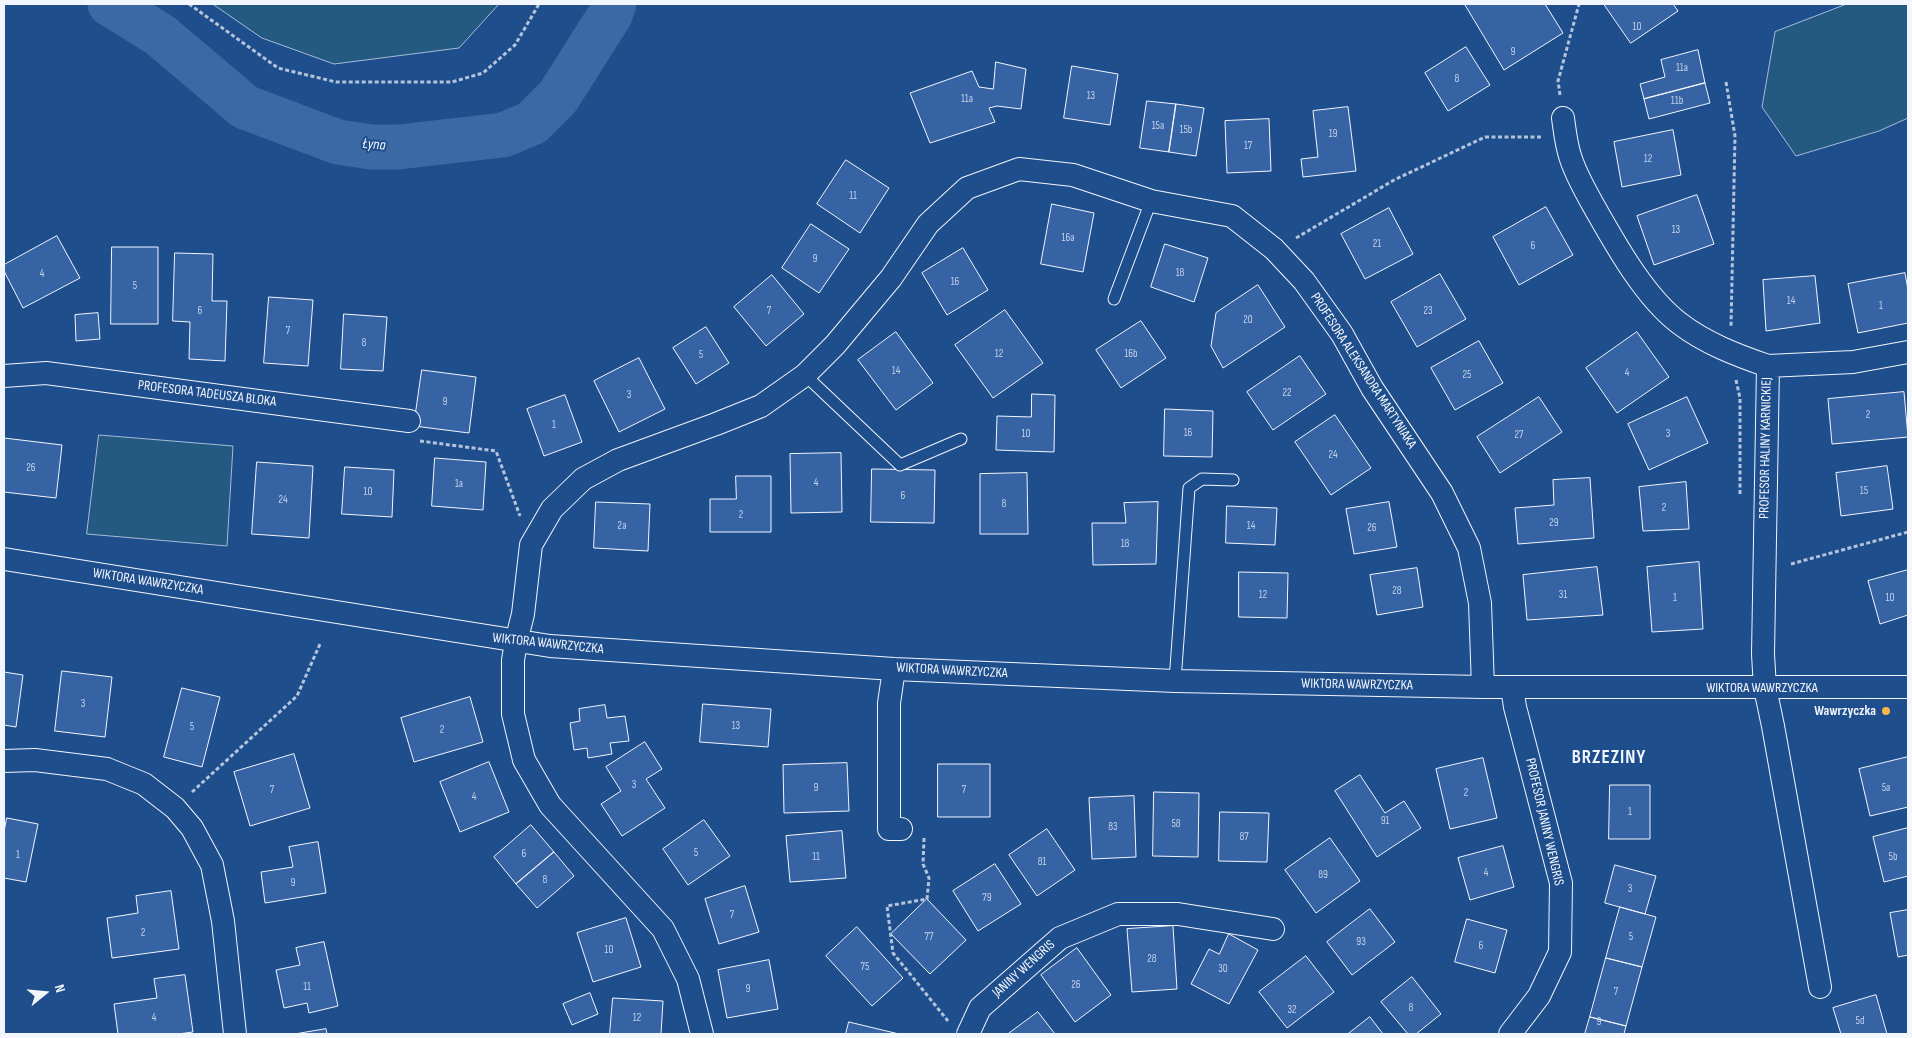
<!DOCTYPE html>
<html>
<head>
<meta charset="utf-8">
<style>
	body { margin:0 }
	#map { position:relative; width:1912px; height:1038px; overflow:hidden; background:#1f4e8c; font-family:"Sofia Sans Condensed",sans-serif }
	canvas { display:block }
	.frame { position:absolute; inset:0; border:5px solid #f2f6ff; pointer-events:none }
	.north { position:absolute; left:20px; top:968px; width:50px; height:50px; -webkit-text-stroke:4px #1f4e8c; paint-order:stroke; rotate:73deg; font-size:14px; font-weight:700; line-height:20px; text-align:center; color:#f2f6ff }
	.north::after { content:''; display:block; margin:auto; width:18px; height:22px; background:#f2f6ff; clip-path:polygon(50% 0,100% 100%,50% 72%,0 100%) }
</style>
</head>
<body>
<div id="map">
<canvas width="1912" height="1038"></canvas>
<div class="frame"></div>
<div class="north">N</div>
</div>
<script>
const c = document.querySelector('canvas').getContext('2d');
c.lineJoin = 'round';
function paint(path, color) { c.fillStyle = color; c.fill(path, 'evenodd'); }
function strokePath(path, color, width, dash) { c.strokeStyle = color; c.lineWidth = width; c.lineCap = dash ? 'butt' : 'round'; c.setLineDash(dash || []); c.stroke(path); }
function drawText(font, color, halo, rows, align = 'center') {
  c.font = font + ' "Sofia Sans Condensed",sans-serif'; c.lineWidth = 4; c.setLineDash([]); c.textBaseline = 'middle'; c.strokeStyle = halo; c.fillStyle = color; for (const [text, x, y, turn = 0] of rows) {
    c.save(); c.translate(x, y); c.rotate((+turn || 0) * Math.PI / 180); c.textAlign = isNaN(turn) ? turn : align; if (halo) c.strokeText(text, 0, 0); c.fillText(text, 0, 0); c.restore();
  }
}
const green = new Path2D(`
	M 213,4 L 499,4 L 459,48 L 334,64 L 262,38 Z
	M 1847,4 L 1908,4 L 1908,118 L 1879,131 L 1796,156 L 1762,107 L 1775,32 Z
	M 99,435 L 233,446 L 227,546 L 87,534 Z`);
const river = new Path2D(`
	M 110,4 L 160,35 L 245,107 L 338,142 L 371,147 L 399,147 L 503,135 L 532,123 L 558,97 L 610,15 L 614,4`);
const building = new Path2D(`
	M 1468,4 L 1545,4 L 1563,33 L 1504,70 L 1465,5 Z
	M 1604,4 L 1673,4 L 1678,11 L 1631,43 Z
	M 1466,47 L 1490,85 L 1448,111 L 1425,73 Z
	M 1698,50 L 1705,83 L 1644,99 L 1640,84 L 1665,77 L 1661,60 Z
	M 996,62 L 1026,69 L 1021,109 L 997,106 L 989,108 L 995,122 L 930,143 L 910,93 L 972,71 L 979,87 L 993,89 Z
	M 1072,66 L 1118,74 L 1110,125 L 1064,118 Z
	M 1705,83 L 1710,103 L 1649,119 L 1644,99 Z
	M 1147,101 L 1176,104 L 1169,152 L 1140,148 Z
	M 1176,104 L 1204,108 L 1196,156 L 1169,152 Z
	M 1348,107 L 1356,171 L 1303,177 L 1301,159 L 1318,157 L 1313,111 Z
	M 1269,119 L 1271,171 L 1227,173 L 1225,121 Z
	M 1673,130 L 1681,175 L 1622,187 L 1614,142 Z
	M 846,160 L 889,188 L 860,233 L 817,204 Z
	M 1697,195 L 1714,244 L 1654,265 L 1637,216 Z
	M 1052,204 L 1094,213 L 1083,272 L 1041,264 Z
	M 1546,207 L 1573,255 L 1519,285 L 1493,237 Z
	M 1389,208 L 1413,254 L 1365,279 L 1341,234 Z
	M 811,224 L 849,249 L 819,293 L 782,268 Z
	M 57,236 L 80,278 L 23,308 L 4,271 L 4,265 Z
	M 1165,244 L 1208,258 L 1194,302 L 1151,287 Z
	M 112,247 L 158,247 L 158,324 L 111,324 Z
	M 963,248 L 988,290 L 947,315 L 922,273 Z
	M 175,253 L 213,254 L 212,301 L 227,301 L 225,361 L 189,359 L 190,322 L 173,321 Z
	M 1905,273 L 1908,290 L 1908,323 L 1858,333 L 1848,284 Z
	M 1440,274 L 1466,319 L 1417,347 L 1391,302 Z
	M 772,275 L 804,314 L 766,346 L 734,307 Z
	M 1815,276 L 1820,323 L 1766,331 L 1763,280 Z
	M 1258,285 L 1285,327 L 1223,368 L 1211,346 L 1216,313 Z
	M 269,297 L 313,300 L 308,366 L 264,363 Z
	M 1005,310 L 1043,363 L 993,398 L 955,345 Z
	M 98,313 L 100,339 L 76,341 L 75,315 Z
	M 344,314 L 387,317 L 383,371 L 341,369 Z
	M 1141,321 L 1166,358 L 1121,388 L 1096,350 Z
	M 706,327 L 729,363 L 696,384 L 673,348 Z
	M 896,332 L 933,383 L 896,410 L 858,360 Z
	M 1637,332 L 1669,377 L 1617,413 L 1586,368 Z
	M 1479,341 L 1503,383 L 1455,410 L 1431,368 Z
	M 1300,356 L 1326,394 L 1273,430 L 1247,392 Z
	M 639,358 L 665,409 L 619,432 L 594,381 Z
	M 422,370 L 476,377 L 469,433 L 414,426 Z
	M 1904,392 L 1908,437 L 1832,444 L 1828,399 Z
	M 1032,394 L 1055,395 L 1054,452 L 996,450 L 997,416 L 1031,417 Z
	M 565,395 L 582,442 L 544,456 L 527,409 Z
	M 1539,397 L 1562,432 L 1500,473 L 1477,437 Z
	M 1687,397 L 1708,443 L 1649,470 L 1628,424 Z
	M 1165,409 L 1213,411 L 1212,457 L 1164,456 Z
	M 1335,415 L 1371,468 L 1331,495 L 1295,442 Z
	M 4,438 L 62,445 L 56,498 L 4,492 Z
	M 841,453 L 842,512 L 791,513 L 790,454 Z
	M 435,458 L 486,462 L 483,510 L 432,506 Z
	M 257,462 L 313,466 L 309,538 L 252,534 Z
	M 1887,466 L 1893,509 L 1841,516 L 1836,473 Z
	M 345,467 L 394,470 L 392,517 L 342,514 Z
	M 872,469 L 935,470 L 934,523 L 871,522 Z
	M 1027,473 L 1028,534 L 980,534 L 980,474 Z
	M 736,476 L 771,476 L 771,532 L 710,532 L 710,499 L 736,499 Z
	M 1590,478 L 1594,538 L 1518,544 L 1515,508 L 1554,505 L 1553,480 Z
	M 1686,482 L 1689,529 L 1643,531 L 1639,487 Z
	M 596,502 L 650,504 L 648,551 L 594,548 Z
	M 1158,502 L 1156,564 L 1093,565 L 1092,523 L 1126,523 L 1124,503 Z
	M 1389,502 L 1397,547 L 1354,554 L 1346,509 Z
	M 1227,506 L 1277,508 L 1275,545 L 1226,543 Z
	M 1699,562 L 1703,629 L 1652,632 L 1647,567 Z
	M 1597,567 L 1603,615 L 1527,620 L 1523,575 Z
	M 1417,568 L 1423,607 L 1377,615 L 1370,575 Z
	M 1908,570 L 1908,615 L 1880,624 L 1868,581 Z
	M 1239,572 L 1288,573 L 1287,618 L 1239,617 Z
	M 62,671 L 112,677 L 105,737 L 55,731 Z
	M 4,672 L 23,675 L 16,727 L 4,725 Z
	M 182,688 L 220,697 L 202,767 L 164,757 Z
	M 470,697 L 483,742 L 414,762 L 401,718 Z
	M 703,704 L 771,709 L 768,747 L 700,742 Z
	M 605,705 L 607,718 L 625,716 L 629,741 L 610,743 L 612,754 L 588,758 L 587,748 L 574,750 L 570,723 L 580,721 L 579,709 Z
	M 645,742 L 662,769 L 646,779 L 665,808 L 622,836 L 601,804 L 621,791 L 606,767 Z
	M 294,754 L 310,808 L 250,826 L 234,772 Z
	M 1908,757 L 1908,807 L 1870,816 L 1859,769 Z
	M 1483,758 L 1497,818 L 1450,829 L 1436,769 Z
	M 489,762 L 509,812 L 460,832 L 440,782 Z
	M 847,763 L 849,811 L 784,813 L 783,765 Z
	M 938,764 L 990,764 L 990,817 L 938,817 Z
	M 1360,775 L 1385,813 L 1404,801 L 1421,828 L 1377,857 L 1335,791 Z
	M 1610,785 L 1650,785 L 1650,839 L 1609,839 Z
	M 1154,792 L 1199,793 L 1198,857 L 1153,856 Z
	M 1134,796 L 1136,857 L 1092,859 L 1089,798 Z
	M 1220,812 L 1269,813 L 1267,862 L 1219,861 Z
	M 7,818 L 38,824 L 26,882 L 4,878 L 4,832 Z
	M 704,820 L 730,856 L 688,885 L 663,849 Z
	M 531,825 L 554,852 L 516,884 L 494,857 Z
	M 1908,828 L 1908,876 L 1884,882 L 1873,837 Z
	M 1047,829 L 1075,870 L 1037,896 L 1009,855 Z
	M 842,831 L 846,878 L 790,882 L 786,836 Z
	M 1330,838 L 1360,881 L 1316,913 L 1285,870 Z
	M 318,842 L 326,893 L 265,903 L 261,872 L 293,867 L 289,847 Z
	M 1503,846 L 1514,887 L 1470,900 L 1458,858 Z
	M 554,852 L 574,876 L 537,908 L 516,884 Z
	M 995,864 L 1021,904 L 978,931 L 953,891 Z
	M 1615,865 L 1656,876 L 1645,914 L 1605,903 Z
	M 745,886 L 759,932 L 719,944 L 705,899 Z
	M 171,891 L 179,949 L 112,958 L 107,918 L 138,913 L 136,896 Z
	M 927,899 L 966,940 L 930,974 L 891,934 Z
	M 1620,907 L 1656,917 L 1642,967 L 1606,958 Z
	M 1370,909 L 1395,942 L 1352,975 L 1327,942 Z
	M 1908,910 L 1908,955 L 1898,957 L 1890,913 Z
	M 626,918 L 641,967 L 593,982 L 577,933 Z
	M 1467,919 L 1507,930 L 1495,973 L 1455,962 Z
	M 1173,926 L 1177,989 L 1132,992 L 1127,929 Z
	M 857,927 L 903,978 L 872,1006 L 826,956 Z
	M 1229,934 L 1258,950 L 1229,1004 L 1191,984 L 1209,949 L 1219,954 Z
	M 324,942 L 338,1006 L 309,1013 L 307,1003 L 284,1008 L 276,970 L 300,965 L 296,948 Z
	M 1077,948 L 1111,995 L 1075,1022 L 1041,975 Z
	M 1306,956 L 1334,992 L 1287,1028 L 1259,992 Z
	M 1606,958 L 1642,967 L 1626,1026 L 1590,1017 Z
	M 769,960 L 778,1009 L 727,1018 L 718,970 Z
	M 185,975 L 193,1032 L 178,1034 L 118,1034 L 114,1004 L 157,998 L 154,979 Z
	M 1412,977 L 1441,1014 L 1416,1034 L 1408,1034 L 1381,1002 Z
	M 590,993 L 598,1014 L 572,1025 L 563,1004 Z
	M 1876,995 L 1887,1034 L 1841,1034 L 1833,1008 Z
	M 613,998 L 663,1001 L 661,1034 L 610,1034 Z
	M 1038,1012 L 1055,1034 L 1008,1034 Z
	M 1370,1017 L 1383,1034 L 1348,1034 Z
	M 1590,1017 L 1626,1026 L 1624,1034 L 1585,1034 Z
	M 849,1022 L 899,1034 L 846,1034 Z
	M 326,1029 L 327,1034 L 295,1034 Z`);
const path = new Path2D(`
	M 189,4 L 278,68 L 336,82 L 452,82 L 483,73 L 515,45 L 539,4
	M 1726,82 L 1735,136 L 1731,327
	M 1560,95 L 1558,81 L 1579,4
	M 1296,238 L 1394,180 L 1485,137 L 1542,137
	M 1736,380 L 1740,398 L 1740,494
	M 420,441 L 496,451 L 520,516
	M 1791,564 L 1908,532
	M 192,792 L 297,696 L 320,644
	M 924,838 L 923,864 L 929,878 L 927,899 L 887,906 L 893,953 L 948,1021`);
const lane = new Path2D(`
	M 1114,299 L 1151,201
	M 805,375 L 900,465 L 961,439
	M 1175,681 L 1189,488 L 1202,479 L 1233,480`);
const street = new Path2D(`
	M 1563,118 C 1565,132 1566,145 1571,159 C 1577,177 1587,194 1596,210 C 1617,247 1645,297 1679,323 C 1705,343 1736,355 1768,366 L 1763,654 L 1765,688 L 1773,726 L 1820,987
	M 1768,366 L 1853,362 L 1908,352
	M 4,376 L 46,373 L 409,421
	M 4,559 L 550,646 L 894,669 L 1175,681 L 1483,687 L 1908,687
	M 894,669 L 889,703 L 889,829 L 901,829
	M 4,761 L 35,760 L 107,769 L 144,784 L 175,808 L 192,828 L 212,865 L 223,921 L 235,1034
	M 702,1034 L 688,979 L 663,929 L 550,805 L 524,760 L 513,714 L 513,660 L 516,642 L 523,614 L 531,545 L 552,509 L 583,479 L 618,460 L 716,424 L 761,406 L 805,375 L 835,345 L 891,278 L 928,224 L 967,188 L 1019,169 L 1073,175 L 1151,201 L 1232,216 L 1274,249 L 1304,281 L 1342,334 L 1372,388 L 1442,493 L 1469,548 L 1480,603 L 1483,687
	M 968,1034 L 980,1008 L 1060,938 L 1118,914 L 1178,914 L 1273,929
	M 1510,1034 L 1539,996 L 1560,952 L 1561,883 L 1515,707 L 1512,687`);
const markers = [
	[1886,711,5,"#ffb74d"]
];
const numberNames = [
	["10",1637,27],
	["9",1513,52],
	["11a",1682,68],
	["8",1457,79],
	["13",1091,96],
	["11a",967,99],
	["11b",1677,101],
	["15a",1158,126],
	["15b",1186,130],
	["19",1333,134],
	["17",1248,146],
	["12",1648,159],
	["11",853,196],
	["13",1676,230],
	["16a",1068,238],
	["21",1377,244],
	["6",1533,246],
	["9",815,259],
	["18",1180,273],
	["4",42,274],
	["16",955,282],
	["5",135,286],
	["14",1791,301],
	["1",1881,306],
	["6",200,311],
	["7",769,311],
	["23",1428,311],
	["20",1248,320],
	["7",288,331],
	["8",364,343],
	["12",999,354],
	["16b",1131,354],
	["5",701,355],
	["14",896,371],
	["4",1627,373],
	["25",1467,375],
	["22",1287,393],
	["3",629,395],
	["9",445,402],
	["2",1868,415],
	["1",554,425],
	["16",1188,433],
	["10",1026,434],
	["3",1668,434],
	["27",1519,435],
	["24",1333,455],
	["26",31,468],
	["4",816,483],
	["1a",459,484],
	["15",1864,491],
	["10",368,492],
	["6",903,496],
	["24",283,500],
	["8",1004,504],
	["2",1664,508],
	["2",741,515],
	["29",1554,523],
	["2a",622,526],
	["14",1251,526],
	["26",1372,528],
	["18",1125,544],
	["28",1397,591],
	["12",1263,595],
	["31",1563,595],
	["1",1675,598],
	["10",1890,598],
	["3",83,704],
	["13",736,726],
	["5",192,727],
	["2",442,730],
	["3",634,785],
	["9",816,788],
	["5a",1886,788],
	["7",272,790],
	["7",964,790],
	["2",1466,793],
	["4",474,797],
	["1",1630,812],
	["91",1385,821],
	["58",1176,824],
	["83",1113,827],
	["87",1244,837],
	["5",696,853],
	["6",524,854],
	["1",18,855],
	["11",816,857],
	["5b",1893,857],
	["81",1042,862],
	["4",1486,873],
	["89",1323,875],
	["8",545,880],
	["9",293,883],
	["3",1630,889],
	["79",987,898],
	["7",732,915],
	["2",143,933],
	["77",929,937],
	["5",1631,937],
	["93",1361,942],
	["6",1481,946],
	["10",609,950],
	["28",1152,959],
	["75",865,967],
	["30",1223,969],
	["26",1076,985],
	["11",307,987],
	["9",748,989],
	["7",1616,992],
	["8",1411,1008],
	["32",1292,1010],
	["4",154,1018],
	["12",637,1018],
	["5d",1860,1021],
	["9",1599,1022]
];
const streetNames = [
	["PROFESORA ALEKSANDRA MARTYNIAKA",1363,371,57],
	["PROFESORA TADEUSZA BLOKA",207,394,7],
	["PROFESOR HALINY KARNICKIEJ",1766,448,-89],
	["WIKTORA WAWRZYCZKA",148,582,9],
	["WIKTORA WAWRZYCZKA",548,644,6],
	["WIKTORA WAWRZYCZKA",952,671,3],
	["WIKTORA WAWRZYCZKA",1357,685,1],
	["WIKTORA WAWRZYCZKA",1762,688],
	["PROFESOR JANINY WENGRIS",1544,822,77],
	["JANINY WENGRIS",1024,969,-42]
];
const poiNames = [
	["Wawrzyczka",1876,711]
];
const waterNames = [
	["Łyna",374,145,5]
];
const districtNames = [
	["BRZEZINY",1609,758]
];
paint(green, '#245a82');
strokePath(green, '#a8bbd7', 1);
strokePath(river, '#3b69a3', 45);
paint(building, '#3563a3');
strokePath(building, '#f2f6ff', 1);
strokePath(lane, '#f2f6ff', 13);
strokePath(street, '#f2f6ff', 24);
strokePath(path, '#b3c4dc', 3, [4, 2.5]);
strokePath(lane, '#1f4e8c', 11);
strokePath(street, '#1f4e8c', 22);
for (const [x, y, r, color] of markers) { const dot = new Path2D(); dot.arc(x, y, r, 0, 2 * Math.PI); c.fillStyle = color; c.fill(dot); strokePath(dot, '#1f4e8c', 2); }
drawText('11px', '#c3d1e8', null, numberNames);
drawText('14px', '#f2f6ff', '#1f4e8c', streetNames);
drawText('bold 14px', '#f2f6ff', '#1f4e8c', poiNames, 'right');
drawText('italic 15px', '#f2f6ff', '#1f4e8c', waterNames);
c.letterSpacing = '1px';
drawText('bold 19px', '#f2f6ff', '#1f4e8c', districtNames);
c.letterSpacing = '0px';
</script>
</body>
</html>
